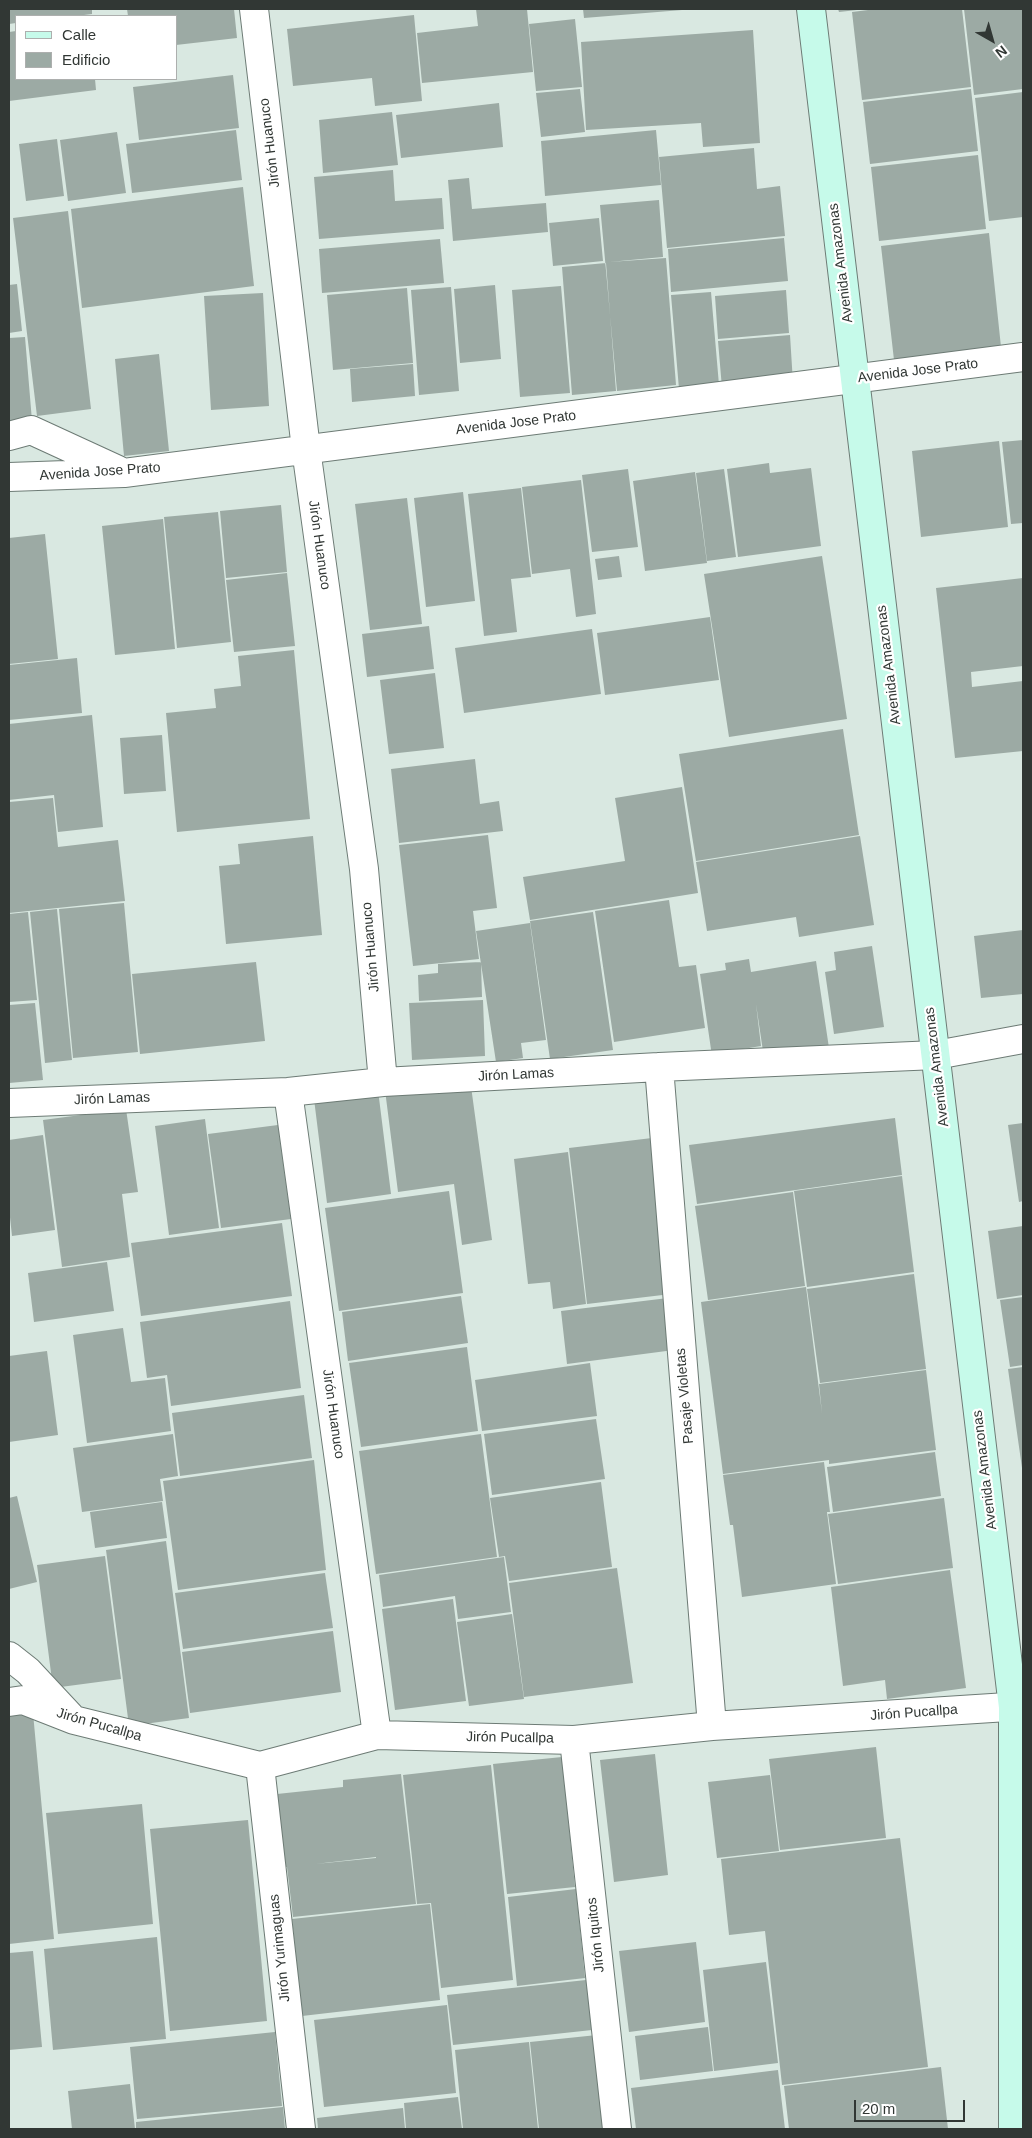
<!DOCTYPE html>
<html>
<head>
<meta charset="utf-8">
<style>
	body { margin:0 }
	#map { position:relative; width:1032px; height:2138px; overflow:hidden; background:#d9e8e1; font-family:Helvetica,sans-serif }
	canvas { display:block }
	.frame { position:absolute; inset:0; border:10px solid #313734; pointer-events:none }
	.legend { position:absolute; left:15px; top:15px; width:162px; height:65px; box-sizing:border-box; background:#fff; border:1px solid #adafae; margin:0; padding:6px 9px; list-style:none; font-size:15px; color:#313734 }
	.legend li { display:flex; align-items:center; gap:10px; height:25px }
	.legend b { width:25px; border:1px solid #adafae }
	.north { position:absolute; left:967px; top:15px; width:50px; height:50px; -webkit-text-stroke:4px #fff; paint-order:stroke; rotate:142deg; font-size:14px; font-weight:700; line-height:20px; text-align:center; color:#313734 }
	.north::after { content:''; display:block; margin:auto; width:18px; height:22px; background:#313734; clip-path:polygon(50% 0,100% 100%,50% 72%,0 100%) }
	.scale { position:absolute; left:854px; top:2100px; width:111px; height:22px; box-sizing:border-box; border:2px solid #313734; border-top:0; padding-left:6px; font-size:15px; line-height:18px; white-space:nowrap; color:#313734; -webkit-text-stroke:4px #fff; paint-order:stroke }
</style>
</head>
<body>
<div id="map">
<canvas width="1032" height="2138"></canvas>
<div class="frame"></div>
<ul class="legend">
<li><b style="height:6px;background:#c6faea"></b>Calle</li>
<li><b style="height:14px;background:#9caaa4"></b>Edificio</li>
</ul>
<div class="north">N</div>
<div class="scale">20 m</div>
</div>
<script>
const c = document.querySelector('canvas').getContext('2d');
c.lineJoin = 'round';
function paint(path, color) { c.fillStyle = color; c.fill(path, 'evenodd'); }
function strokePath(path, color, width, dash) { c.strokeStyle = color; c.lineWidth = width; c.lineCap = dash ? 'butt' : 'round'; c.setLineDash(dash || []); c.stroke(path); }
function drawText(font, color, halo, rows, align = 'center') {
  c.font = font + ' Helvetica,sans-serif'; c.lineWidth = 4.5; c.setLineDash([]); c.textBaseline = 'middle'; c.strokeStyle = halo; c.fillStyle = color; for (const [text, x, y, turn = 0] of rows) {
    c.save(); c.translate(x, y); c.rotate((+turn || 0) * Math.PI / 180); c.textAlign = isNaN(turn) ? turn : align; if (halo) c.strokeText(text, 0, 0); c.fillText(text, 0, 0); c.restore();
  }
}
const building = new Path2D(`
	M 9,9 L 92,9 L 92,14 L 76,16 L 16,16 L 16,23 L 9,24 Z
	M 127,9 L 234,9 L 237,38 L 176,45 L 176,16 L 128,16 Z
	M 476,9 L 527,9 L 533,72 L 422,83 L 417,33 L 478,26 Z
	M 583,9 L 682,9 L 682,10 L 584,18 Z
	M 838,9 L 857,9 L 857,10 L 839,12 Z
	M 876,9 L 962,9 L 971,87 L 862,100 L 852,12 Z
	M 964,9 L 1023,9 L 1023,89 L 974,95 Z
	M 414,15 L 422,101 L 375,106 L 372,78 L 293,86 L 287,29 Z
	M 575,19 L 582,87 L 536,91 L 529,24 Z
	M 753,30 L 760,143 L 703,147 L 701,123 L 586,130 L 581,42 Z
	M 16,31 L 16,79 L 95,79 L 96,90 L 9,101 L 9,32 Z
	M 233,75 L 239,128 L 139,140 L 133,87 Z
	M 580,89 L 585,132 L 541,137 L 536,93 Z
	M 971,89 L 978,151 L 870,164 L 863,102 Z
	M 1023,92 L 1023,217 L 989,221 L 975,98 Z
	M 499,103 L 503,147 L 401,158 L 396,115 Z
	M 392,112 L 398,165 L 323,173 L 319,120 Z
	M 236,130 L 242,180 L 132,193 L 126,144 Z
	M 656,130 L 661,185 L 545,196 L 541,141 Z
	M 117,132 L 126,193 L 68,201 L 60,140 Z
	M 57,139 L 64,196 L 26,201 L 19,144 Z
	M 754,148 L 757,189 L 780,186 L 785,236 L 667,248 L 659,157 Z
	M 978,155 L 986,229 L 879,241 L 871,167 Z
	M 393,170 L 395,201 L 442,198 L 444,229 L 319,239 L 314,177 Z
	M 469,178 L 472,209 L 546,203 L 548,232 L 453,241 L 448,180 Z
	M 243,187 L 254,286 L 82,308 L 71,209 Z
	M 659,200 L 663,257 L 609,262 L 666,258 L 676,385 L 617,391 L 600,205 Z
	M 68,211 L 91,409 L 37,416 L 13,218 Z
	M 599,218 L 603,261 L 553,266 L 549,223 Z
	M 989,233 L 1001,347 L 894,360 L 881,246 Z
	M 784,238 L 788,281 L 671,292 L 668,249 Z
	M 440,239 L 444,283 L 322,293 L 319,249 Z
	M 606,263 L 616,391 L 572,395 L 562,267 Z
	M 17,284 L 22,331 L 9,333 L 9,285 Z
	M 495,285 L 501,359 L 460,363 L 454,289 Z
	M 561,286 L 570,393 L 520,397 L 512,290 Z
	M 451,287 L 459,391 L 419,395 L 411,290 Z
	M 407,288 L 413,363 L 333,370 L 327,295 Z
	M 786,290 L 789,333 L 718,339 L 715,296 Z
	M 711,292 L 719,385 L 679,389 L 671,295 Z
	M 263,293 L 269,406 L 211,410 L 204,296 Z
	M 790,335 L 793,383 L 722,388 L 718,341 Z
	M 25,337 L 32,421 L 9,423 L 9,338 Z
	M 159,354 L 169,451 L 124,456 L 115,359 Z
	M 413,364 L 415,396 L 352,402 L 350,369 Z
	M 1023,440 L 1023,523 L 1011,524 L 1002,442 Z
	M 999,441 L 1008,527 L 921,537 L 912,451 Z
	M 769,463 L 770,473 L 811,468 L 821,546 L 738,557 L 727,469 Z
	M 628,469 L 638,547 L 592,552 L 582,475 Z
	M 724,469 L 736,557 L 707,561 L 696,473 Z
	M 695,472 L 707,563 L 645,571 L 633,481 Z
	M 581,480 L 596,614 L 576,617 L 570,569 L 532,574 L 522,487 Z
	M 521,488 L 531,577 L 511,579 L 517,632 L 484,636 L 468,494 Z
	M 463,492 L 475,601 L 426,607 L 414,498 Z
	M 407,498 L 422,624 L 370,630 L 355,504 Z
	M 281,505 L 287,572 L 226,578 L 220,511 Z
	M 218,512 L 231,642 L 177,648 L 164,517 Z
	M 163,519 L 175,649 L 115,655 L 102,526 Z
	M 45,534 L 58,659 L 9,664 L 9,538 Z
	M 619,556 L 622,577 L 598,580 L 595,559 Z
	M 822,556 L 847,719 L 729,737 L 704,574 Z
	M 287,573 L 295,646 L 234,652 L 226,580 Z
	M 1023,578 L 1023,666 L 971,672 L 972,687 L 1023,681 L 1023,751 L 955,758 L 936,588 Z
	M 710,617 L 719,680 L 605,695 L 597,633 Z
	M 429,626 L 434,669 L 367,677 L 362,634 Z
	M 592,629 L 601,694 L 464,713 L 455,648 Z
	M 294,650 L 310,819 L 177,832 L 166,713 L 216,708 L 214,689 L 241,686 L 238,656 Z
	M 77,658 L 82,713 L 9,720 L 9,665 Z
	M 435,673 L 444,748 L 389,754 L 380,680 Z
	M 92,715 L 103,827 L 58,832 L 54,795 L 9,800 L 9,724 Z
	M 843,729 L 859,835 L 696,861 L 679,754 Z
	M 162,735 L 166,791 L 124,794 L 120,738 Z
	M 475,759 L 480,804 L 499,801 L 503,831 L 399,843 L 391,769 Z
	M 682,787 L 698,893 L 530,920 L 523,877 L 625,861 L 615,798 Z
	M 53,798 L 58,847 L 118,840 L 125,901 L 9,913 L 9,802 Z
	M 488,835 L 497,908 L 473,911 L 479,959 L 413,966 L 399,845 Z
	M 313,836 L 322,935 L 226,944 L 219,866 L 240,864 L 238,844 Z
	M 860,836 L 874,925 L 799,937 L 796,917 L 707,931 L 696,862 Z
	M 669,900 L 679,967 L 696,965 L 705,1028 L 614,1042 L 595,911 Z
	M 124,903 L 138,1052 L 73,1058 L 59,909 Z
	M 57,909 L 72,1060 L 45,1063 L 30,912 Z
	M 28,912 L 37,1000 L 9,1002 L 9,914 Z
	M 593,912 L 613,1050 L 550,1059 L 530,921 Z
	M 530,923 L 546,1040 L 521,1043 L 523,1058 L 496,1062 L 476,931 Z
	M 1023,930 L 1023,994 L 981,998 L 974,936 Z
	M 872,946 L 884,1027 L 834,1034 L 825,972 L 836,970 L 834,952 Z
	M 749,959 L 751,972 L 816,961 L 829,1048 L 764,1058 L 756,1004 L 761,1046 L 737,1050 L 739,1060 L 713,1063 L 700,974 L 726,970 L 725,963 Z
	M 256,962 L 265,1041 L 140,1054 L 132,974 Z
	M 481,962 L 482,997 L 419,1001 L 418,975 L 438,973 L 438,964 Z
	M 483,1000 L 485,1056 L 412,1060 L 409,1003 Z
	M 35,1003 L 43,1080 L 9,1083 L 9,1005 Z
	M 470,1079 L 492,1240 L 462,1245 L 454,1184 L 398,1192 L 385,1090 Z
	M 378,1090 L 391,1194 L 327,1203 L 314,1099 Z
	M 126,1109 L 138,1192 L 122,1194 L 130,1257 L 62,1267 L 43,1120 Z
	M 895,1118 L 902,1175 L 697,1204 L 689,1145 Z
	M 205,1119 L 219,1228 L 169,1235 L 155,1126 Z
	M 1023,1123 L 1023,1201 L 1019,1202 L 1008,1125 Z
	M 278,1125 L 291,1219 L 221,1228 L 208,1134 Z
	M 43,1135 L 55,1230 L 12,1236 L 9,1208 L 9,1140 Z
	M 652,1138 L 671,1294 L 587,1304 L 569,1148 Z
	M 568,1152 L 586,1304 L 553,1309 L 550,1282 L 528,1284 L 514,1159 Z
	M 902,1176 L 914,1272 L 807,1287 L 794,1191 Z
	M 449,1191 L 463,1293 L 339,1311 L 325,1208 Z
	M 793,1192 L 805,1286 L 708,1300 L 695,1206 Z
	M 282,1223 L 292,1296 L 141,1316 L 131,1243 Z
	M 1023,1226 L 1023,1295 L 997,1299 L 988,1231 Z
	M 107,1262 L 114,1311 L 34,1322 L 28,1273 Z
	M 914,1274 L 926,1369 L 820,1383 L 807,1289 Z
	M 806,1287 L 822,1413 L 819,1384 L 926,1370 L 936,1450 L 829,1464 L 829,1460 L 723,1474 L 701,1302 Z
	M 461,1296 L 468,1343 L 348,1361 L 342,1312 Z
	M 1023,1297 L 1023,1365 L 1010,1367 L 1000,1300 Z
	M 668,1298 L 674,1350 L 567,1364 L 561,1311 Z
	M 290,1301 L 301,1388 L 171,1406 L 167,1375 L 147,1378 L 140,1322 Z
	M 123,1328 L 131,1382 L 165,1378 L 171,1431 L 87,1443 L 73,1335 Z
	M 467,1347 L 478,1431 L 361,1447 L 349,1363 Z
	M 47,1351 L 58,1435 L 9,1442 L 9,1356 Z
	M 590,1363 L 597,1416 L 482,1431 L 475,1380 Z
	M 1023,1367 L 1023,1468 L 1022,1468 L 1008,1369 Z
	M 304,1395 L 312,1458 L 180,1476 L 172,1413 Z
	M 596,1419 L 605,1479 L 492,1495 L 484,1434 Z
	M 173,1434 L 178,1476 L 160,1479 L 163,1501 L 82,1512 L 73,1448 Z
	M 481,1434 L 497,1557 L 376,1574 L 359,1451 Z
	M 935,1452 L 941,1496 L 833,1512 L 827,1467 Z
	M 314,1460 L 326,1570 L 178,1590 L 163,1481 Z
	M 824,1462 L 830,1512 L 827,1512 L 836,1584 L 742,1597 L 733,1525 L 730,1525 L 723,1475 Z
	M 601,1482 L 612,1567 L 509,1581 L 505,1556 L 499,1557 L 490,1498 Z
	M 17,1496 L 37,1582 L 9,1589 L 9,1498 Z
	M 944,1498 L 953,1568 L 838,1584 L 828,1514 Z
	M 162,1502 L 167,1538 L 95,1548 L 90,1512 Z
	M 166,1541 L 189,1718 L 129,1726 L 106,1550 Z
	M 105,1556 L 121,1679 L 53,1688 L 37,1565 Z
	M 504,1557 L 511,1612 L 458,1619 L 455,1596 L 383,1607 L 379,1575 Z
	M 617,1568 L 633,1683 L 524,1697 L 509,1583 Z
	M 950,1570 L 966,1688 L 887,1699 L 885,1680 L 843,1686 L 831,1587 Z
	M 325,1573 L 333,1628 L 183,1649 L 175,1593 Z
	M 453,1599 L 466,1701 L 395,1710 L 382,1609 Z
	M 512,1614 L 524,1699 L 469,1706 L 457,1622 Z
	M 333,1631 L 341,1692 L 190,1713 L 182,1652 Z
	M 33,1713 L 54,1939 L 9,1944 L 9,1716 Z
	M 876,1747 L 886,1838 L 780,1850 L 769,1759 Z
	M 655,1754 L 668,1875 L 614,1882 L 600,1760 Z
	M 562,1757 L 575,1887 L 507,1894 L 493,1764 Z
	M 491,1765 L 513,1980 L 441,1988 L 431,1903 L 417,1904 L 403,1775 Z
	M 401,1774 L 416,1904 L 293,1917 L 287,1867 L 285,1867 L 277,1794 L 343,1787 L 343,1780 ZM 376,1857 L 376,1858 L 315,1864 Z
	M 770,1775 L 779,1851 L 717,1858 L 708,1782 Z
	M 142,1804 L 153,1924 L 58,1934 L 46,1813 Z
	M 248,1820 L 267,2021 L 170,2031 L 150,1829 Z
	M 900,1838 L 928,2067 L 782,2085 L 765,1931 L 729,1935 L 721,1859 Z
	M 576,1889 L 585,1978 L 517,1986 L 508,1897 Z
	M 430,1904 L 440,2000 L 302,2016 L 292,1919 Z
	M 157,1937 L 166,2039 L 53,2050 L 44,1949 Z
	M 696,1942 L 705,2022 L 629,2032 L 619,1951 Z
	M 33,1951 L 42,2047 L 9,2050 L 9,1953 Z
	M 766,1962 L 778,2063 L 714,2071 L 703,1970 Z
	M 586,1980 L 592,2030 L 453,2045 L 447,1995 Z
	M 447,2005 L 456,2093 L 324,2107 L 314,2020 Z
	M 708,2027 L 713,2071 L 640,2080 L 635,2036 Z
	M 275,2032 L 282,2106 L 137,2119 L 130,2047 Z
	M 597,2035 L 607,2129 L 539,2129 L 530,2042 Z
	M 529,2042 L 538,2129 L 463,2129 L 455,2050 Z
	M 941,2067 L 948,2129 L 789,2129 L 784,2086 Z
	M 778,2070 L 785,2129 L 636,2129 L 631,2088 Z
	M 130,2084 L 135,2129 L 72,2129 L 68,2091 Z
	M 458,2097 L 462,2129 L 406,2129 L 404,2103 Z
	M 283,2107 L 285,2129 L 136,2129 L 136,2122 Z
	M 403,2108 L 405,2129 L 318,2129 L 317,2118 Z`);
const street = new Path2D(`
	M 254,9 L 306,449 L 364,869 L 383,1082
	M 9,436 L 31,430 L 118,470
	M 9,477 L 124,473 L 1023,357
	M 659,1067 L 712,1726
	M 288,1092 L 377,1735
	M 9,1103 L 288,1092 L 383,1082 L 659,1067 L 936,1055 L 1023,1039
	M 9,1656 L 28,1671 L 70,1716
	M 9,1702 L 23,1700 L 74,1720 L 260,1766 L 377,1735 L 574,1740 L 712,1726 L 1023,1706
	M 574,1740 L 617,2129
	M 260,1766 L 301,2129`);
const secondary = new Path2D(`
	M 811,9 L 1013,1707 L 1013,2129`);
const streetNames = [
	["Jirón Huanuco",270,143,-97],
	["Avenida Amazonas",841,263,-97],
	["Avenida Jose Prato",918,371,-7],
	["Avenida Jose Prato",516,423,-7],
	["Avenida Jose Prato",100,472,-4],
	["Jirón Huanuco",319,545,82],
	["Avenida Amazonas",889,665,-97],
	["Jirón Huanuco",371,947,-95],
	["Avenida Amazonas",937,1067,-97],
	["Jirón Lamas",516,1075,-3],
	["Jirón Lamas",112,1099,-2],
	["Pasaje Violetas",685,1396,-95],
	["Jirón Huanuco",333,1414,82],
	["Avenida Amazonas",985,1470,-97],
	["Jirón Pucallpa",914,1713,-4],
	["Jirón Pucallpa",99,1725,16],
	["Jirón Pucallpa",510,1738,1],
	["Jirón Iquitos",596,1935,-96],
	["Jirón Yurimaguas",280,1948,-96]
];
paint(building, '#9caaa4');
strokePath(street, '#6d7b75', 30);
strokePath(secondary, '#6d7b75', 30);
strokePath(street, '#fff', 28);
strokePath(secondary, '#c6faea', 28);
drawText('14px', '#313734', '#fff', streetNames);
</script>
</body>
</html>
